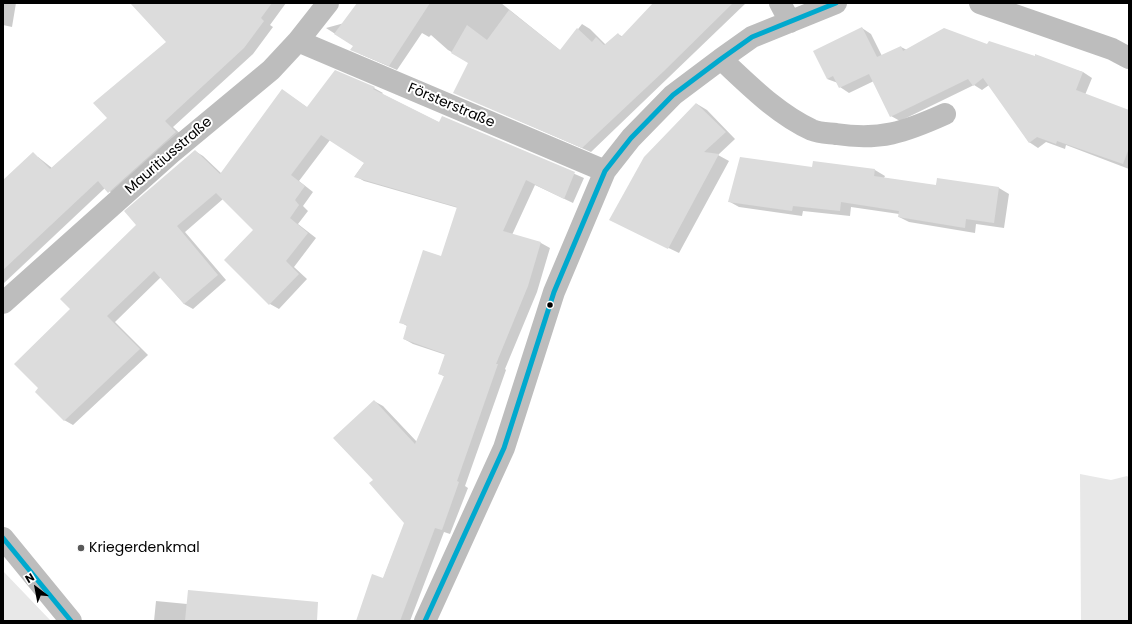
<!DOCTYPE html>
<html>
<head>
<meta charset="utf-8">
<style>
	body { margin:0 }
	#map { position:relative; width:1132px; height:624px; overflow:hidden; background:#fff; font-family:Poppins,sans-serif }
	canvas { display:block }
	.frame { position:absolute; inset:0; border:4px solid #000; pointer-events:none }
	.north { position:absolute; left:16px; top:568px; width:40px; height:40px; -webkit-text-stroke:3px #fff; paint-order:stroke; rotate:328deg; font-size:11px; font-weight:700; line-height:16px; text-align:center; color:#000 }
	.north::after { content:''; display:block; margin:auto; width:14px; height:18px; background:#000; clip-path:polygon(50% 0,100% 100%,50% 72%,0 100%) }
</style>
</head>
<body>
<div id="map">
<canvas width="1132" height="624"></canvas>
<div class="frame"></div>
<div class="north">N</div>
</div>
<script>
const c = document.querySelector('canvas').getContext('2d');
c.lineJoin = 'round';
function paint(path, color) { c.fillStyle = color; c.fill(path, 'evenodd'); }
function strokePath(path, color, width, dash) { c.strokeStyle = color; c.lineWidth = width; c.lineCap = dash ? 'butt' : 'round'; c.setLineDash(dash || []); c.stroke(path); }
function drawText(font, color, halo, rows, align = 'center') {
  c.font = font + ' Poppins,sans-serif'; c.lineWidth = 4; c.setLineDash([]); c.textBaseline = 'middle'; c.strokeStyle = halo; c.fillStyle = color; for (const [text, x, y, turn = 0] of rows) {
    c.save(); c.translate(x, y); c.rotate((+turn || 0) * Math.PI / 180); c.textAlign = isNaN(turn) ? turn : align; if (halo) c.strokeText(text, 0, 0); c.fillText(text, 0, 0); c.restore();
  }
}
const green = new Path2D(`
	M 1080,474 L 1111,480 L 1127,476 L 1129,478 L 1129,621 L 1081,621 Z
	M 3,571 L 51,621 L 3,621 Z`);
const shadow = new Path2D(`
	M 3,3 L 16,3 L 12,27 L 3,25 Z
	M 133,3 L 286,3 L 270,25 L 273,27 L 253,54 L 173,127 L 185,138 L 118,197 L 105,188 L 3,284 L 3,182 L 38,157 L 52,168 L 108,118 L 168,42 Z
	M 360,3 L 501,3 L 561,51 L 582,24 L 590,29 L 606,45 L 618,34 L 623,37 L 655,3 L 746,3 L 591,152 L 455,93 L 469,62 L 448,50 L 431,35 L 429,37 L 422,33 L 397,70 L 360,54 L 354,46 L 326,28 L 348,22 Z
	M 862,28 L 871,34 L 882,56 L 901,47 L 907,50 L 988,45 L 1083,72 L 1092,78 L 1085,95 L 1129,111 L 1129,169 L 1066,145 L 1065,149 L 1046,142 L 1038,148 L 1029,142 L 989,85 L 982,90 L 974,85 L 900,121 L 891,116 L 874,81 L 849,93 L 840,87 L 838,83 L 827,79 Z
	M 335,71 L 374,88 L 383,93 L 382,94 L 440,123 L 443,117 L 584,178 L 573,203 L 535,185 L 512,235 L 541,243 L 550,248 L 537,292 L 505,369 L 506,370 L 465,486 L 468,488 L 450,534 L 444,532 L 410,621 L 357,621 L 383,579 L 405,523 L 374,480 L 374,401 L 383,406 L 417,442 L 445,377 L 439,373 L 446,355 L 413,344 L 404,339 L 407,326 L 400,322 L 442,257 L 458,208 L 364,181 L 355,176 L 365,162 L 330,140 L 299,181 L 313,192 L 303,206 L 308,211 L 298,224 L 316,238 L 294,267 L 307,279 L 279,309 L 270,304 L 255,230 L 223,199 L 185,232 L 226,280 L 193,309 L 184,304 L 161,277 L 115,322 L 148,355 L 73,425 L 64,420 L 40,388 L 71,309 L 195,151 L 203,156 L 222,174 L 282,90 L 308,108 Z
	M 697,104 L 707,110 L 735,139 L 718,155 L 729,161 L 679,253 L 621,225 Z
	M 813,169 L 875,170 L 885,176 L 884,178 L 936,186 L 938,179 L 999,188 L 1009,194 L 1004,228 L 976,224 L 975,233 L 909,222 L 899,217 L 899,214 L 851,207 L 850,216 L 803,211 L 802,216 L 739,207 L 730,202 Z
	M 156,601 L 187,604 L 325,621 L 154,621 Z`);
const building = new Path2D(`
	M 130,3 L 272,3 L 261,18 L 264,21 L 244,48 L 165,121 L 176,132 L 108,193 L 98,181 L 3,270 L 3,180 L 33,152 L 50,169 L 107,118 L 93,103 L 166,42 Z
	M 357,3 L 430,3 L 389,66 L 350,50 L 353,46 L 334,34 Z
	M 653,3 L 733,3 L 664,71 L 582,148 L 453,93 L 468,63 L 451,53 L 467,25 L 487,40 L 509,10 L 560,50 L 577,28 L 592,42 L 596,37 L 604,45 L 618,33 L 621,37 Z
	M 862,27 L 877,57 L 901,46 L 903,51 L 944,28 L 987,44 L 989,41 L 1035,56 L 1035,54 L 1083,72 L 1076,90 L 1129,110 L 1129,148 L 1123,164 L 1057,141 L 1056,144 L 1037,137 L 1029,143 L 983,78 L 973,86 L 968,79 L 890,117 L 869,74 L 839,88 L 833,76 L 827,79 L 813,51 Z
	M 335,70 L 375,87 L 373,89 L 439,122 L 442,116 L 575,172 L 564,199 L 526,180 L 503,231 L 541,242 L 528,286 L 496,364 L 498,364 L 457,481 L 459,482 L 442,530 L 435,528 L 400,621 L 356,621 L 372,574 L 383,578 L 404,523 L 369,483 L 373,480 L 333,438 L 374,400 L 415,444 L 444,376 L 438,374 L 445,354 L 403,339 L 407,325 L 399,323 L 423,250 L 441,256 L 457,207 L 354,177 L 364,163 L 321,135 L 291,175 L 305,186 L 295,200 L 299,205 L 290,218 L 308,233 L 286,261 L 299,274 L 269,305 L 224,260 L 253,230 L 216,193 L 177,226 L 218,275 L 184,304 L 154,271 L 107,316 L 140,349 L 64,421 L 35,392 L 38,388 L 14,364 L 70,309 L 60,299 L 136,225 L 124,211 L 195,150 L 220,174 L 282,89 L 307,107 Z
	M 696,103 L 726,132 L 704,152 L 719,154 L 668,249 L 609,220 L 644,157 Z
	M 740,157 L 812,167 L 813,161 L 875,169 L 874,176 L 936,185 L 937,178 L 999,187 L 994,223 L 966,219 L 965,228 L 898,217 L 899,211 L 841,202 L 840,211 L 793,206 L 792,211 L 728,202 Z
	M 188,590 L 318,602 L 317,621 L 185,621 Z`);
const minor = new Path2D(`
	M 780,3 L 790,22
	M 980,3 L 1112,49 L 1129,58
	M 298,41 L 605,171
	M 721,59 C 749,85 777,114 812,130 C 819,133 828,133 836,134 C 880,141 905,132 945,114
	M 3,303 L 171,153 L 271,70 L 298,41 L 328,3
	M 3,538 L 71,621
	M 425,621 L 504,448 L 554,292 L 605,171 L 631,138 L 673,95 L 721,59 L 752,37 L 836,3`);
const bus1 = new Path2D(`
	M 3,538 L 71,621
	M 425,621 L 504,448 L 554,292 L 605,171 L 631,138 L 673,95 L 721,59 L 752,37 L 836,3`);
const markers = [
	[550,305,3.5,"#000"],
	[81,548,4,"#595959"]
];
const streetNames = [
	["Försterstraße",451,106,23],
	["Mauritiusstraße",169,156,-41]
];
const poiNames = [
	["Kriegerdenkmal",89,548]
];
paint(green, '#e8e8e8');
paint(shadow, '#0003');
paint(building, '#dcdcdc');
strokePath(minor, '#bdbdbd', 22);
strokePath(bus1, '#00a9ce', 5);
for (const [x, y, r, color] of markers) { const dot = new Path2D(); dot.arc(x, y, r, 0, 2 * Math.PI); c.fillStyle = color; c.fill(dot); strokePath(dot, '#fff', 1.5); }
drawText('14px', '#000', '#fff', streetNames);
drawText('14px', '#000', '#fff', poiNames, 'left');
</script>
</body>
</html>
